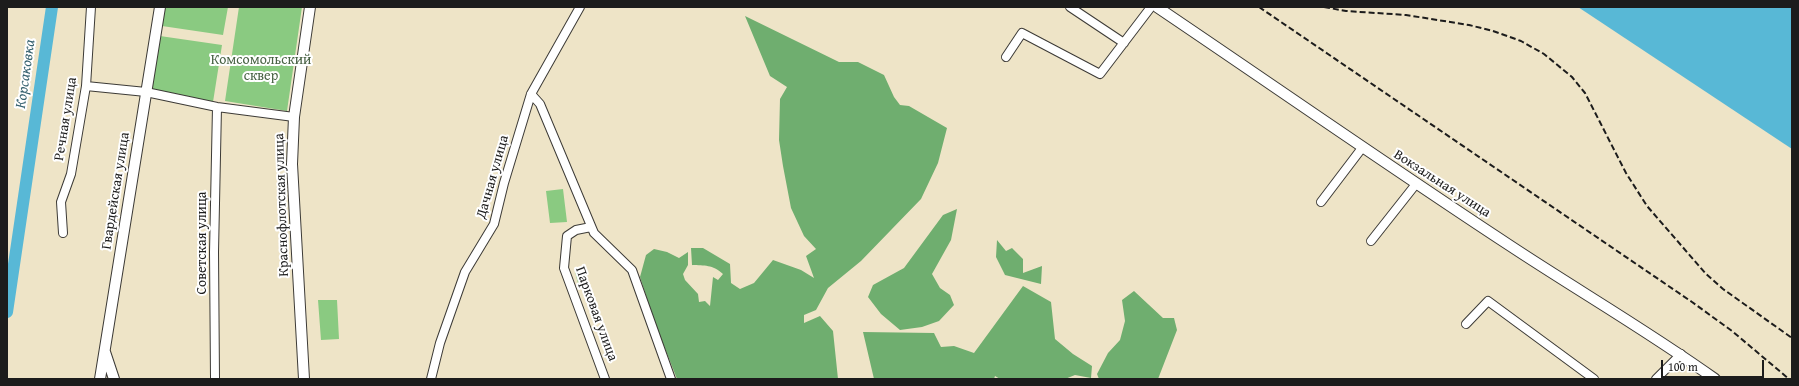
<!DOCTYPE html>
<html>
<head>
<meta charset="utf-8">
<style>
	body { margin:0 }
	#map { position:relative; width:1799px; height:386px; overflow:hidden; background:#eee4c7; font-family:"Gentium Book Plus",serif }
	canvas { display:block }
	.frame { position:absolute; inset:0; border:8px solid #1c1c1c; pointer-events:none }
	.scale { position:absolute; left:1661px; top:360px; width:103px; height:18px; box-sizing:border-box; border:2px solid #1c1c1c; border-top:0; padding-left:5px; font-size:12px; line-height:14px; white-space:nowrap; color:#1c1c1c; -webkit-text-stroke:3px #fff; paint-order:stroke }
</style>
</head>
<body>
<div id="map">
<canvas width="1799" height="386"></canvas>
<div class="frame"></div>
<div class="scale">100 m</div>
</div>
<script>
const c = document.querySelector('canvas').getContext('2d');
c.lineJoin = 'round';
function paint(path, color) { c.fillStyle = color; c.fill(path, 'evenodd'); }
function strokePath(path, color, width, dash) { c.strokeStyle = color; c.lineWidth = width; c.lineCap = dash ? 'butt' : 'round'; c.setLineDash(dash || []); c.stroke(path); }
function drawText(font, color, halo, rows, align = 'center') {
  c.font = font + ' "Gentium Book Plus",serif'; c.lineWidth = 4; c.setLineDash([]); c.textBaseline = 'middle'; c.strokeStyle = halo; c.fillStyle = color; for (const [text, x, y, turn = 0] of rows) {
    c.save(); c.translate(x, y); c.rotate((+turn || 0) * Math.PI / 180); c.textAlign = isNaN(turn) ? turn : align; if (halo) c.strokeText(text, 0, 0); c.fillText(text, 0, 0); c.restore();
  }
}
const green = new Path2D(`
	M 165,7 L 228,7 L 223,35 L 162,26 Z
	M 239,7 L 302,7 L 287,111 L 225,101 Z
	M 160,36 L 222,45 L 213,102 L 151,91 Z
	M 563,189 L 567,222 L 550,223 L 546,191 Z
	M 575,272 L 585,272 L 587,278 L 587,285 L 579,287 Z
	M 318,300 L 337,300 L 339,339 L 321,340 Z`);
const forest = new Path2D(`
	M 745,16 L 839,62 L 858,62 L 884,75 L 894,97 L 900,105 L 909,106 L 947,128 L 938,163 L 921,199 L 861,261 L 828,288 L 816,310 L 804,315 L 804,323 L 820,316 L 833,331 L 838,379 L 677,379 L 655,323 L 640,277 L 646,255 L 654,249 L 667,252 L 679,258 L 688,252 L 688,265 L 683,274 L 685,280 L 698,294 L 699,302 L 705,301 L 710,306 L 713,277 L 718,280 L 723,274 C 712,264 705,266 692,265 L 691,248 L 703,248 L 730,264 L 731,283 L 740,289 L 754,283 L 773,260 L 801,270 L 814,278 L 806,256 L 816,249 L 804,236 L 791,208 L 783,166 L 779,140 L 780,99 L 787,87 L 770,76 Z
	M 957,209 L 951,240 L 932,274 L 940,288 L 950,295 L 954,305 L 939,321 L 922,327 L 900,330 L 881,314 L 868,297 L 873,285 L 904,268 L 943,215 Z
	M 997,240 L 1006,251 L 1012,248 L 1023,259 L 1023,273 L 1042,266 L 1041,284 L 1005,275 L 996,257 Z
	M 1023,286 L 1051,302 L 1055,339 L 1073,354 L 1092,366 L 1091,378 L 1075,375 L 1065,379 L 1000,379 L 995,376 L 994,379 L 874,379 L 863,332 L 934,333 L 941,347 L 954,346 L 974,353 Z
	M 1134,291 L 1163,318 L 1174,318 L 1177,330 L 1158,379 L 1099,379 L 1097,374 L 1108,353 L 1120,340 L 1125,321 L 1122,300 Z`);
const water = new Path2D(`
	M 1578,7 L 1792,7 L 1792,149 Z`);
const river = new Path2D(`
	M 7,312 L 52,7`);
const minor = new Path2D(`
	M 1070,7 L 1124,43
	M 1006,57 L 1022,33 L 1100,74 L 1151,7
	M 86,86 L 146,92 L 217,107 L 294,117
	M 531,94 L 540,104 L 594,233 L 632,270 L 671,379
	M 1321,202 L 1362,148
	M 591,227 L 576,230 L 567,236 L 564,268 L 605,379
	M 63,233 L 61,202 L 71,174 L 86,86 L 91,7
	M 1371,241 L 1416,184
	M 1466,324 L 1488,301 L 1594,379
	M 215,379 L 214,252 L 217,107
	M 431,379 L 440,343 L 465,272 L 494,224 L 504,183 L 531,94 L 580,7
	M 1656,379 L 1681,354`);
const major = new Path2D(`
	M 1157,7 C 1274,86 1390,167 1509,245 C 1577,290 1648,331 1715,379
	M 105,352 L 114,379
	M 100,379 L 160,7
	M 304,379 L 292,164 L 294,117 L 310,7`);
const rail = new Path2D(`
	M 1259,7 L 1692,302 L 1732,331 L 1789,379
	M 1324,7 L 1346,11 L 1406,15 L 1469,25 L 1493,31 L 1521,41 L 1544,54 L 1572,77 L 1585,93 L 1626,173 L 1647,206 L 1706,274 L 1723,289 L 1792,338`);
const parkNames = [
	["Комсомольский",261,60],
	["сквер",261,76]
];
const streetNames = [
	["Речная улица",66,119,-81],
	["Дачная улица",493,177,-74],
	["Вокзальная улица",1442,184,33],
	["Гвардейская улица",116,191,-81],
	["Краснофлотская улица",282,205,-92],
	["Советская улица",202,243,-90],
	["Парковая улица",596,314,70]
];
const waterNames = [
	["Корсаковка",26,74,-82]
];
paint(green, '#8aca81');
paint(forest, '#6fae6f');
paint(water, '#58b8d6');
strokePath(river, '#58b8d6', 12);
strokePath(minor, '#3c3a36', 10);
strokePath(major, '#3c3a36', 12);
strokePath(minor, '#fff', 8);
strokePath(major, '#fff', 10);
strokePath(rail, '#1c1c1c', 2, [6, 3]);
drawText('14px', '#486244', '#fff', parkNames);
drawText('14px', '#1c1c1c', '#fff', streetNames);
drawText('italic 15px', '#376270', '#fff', waterNames);
</script>
</body>
</html>
